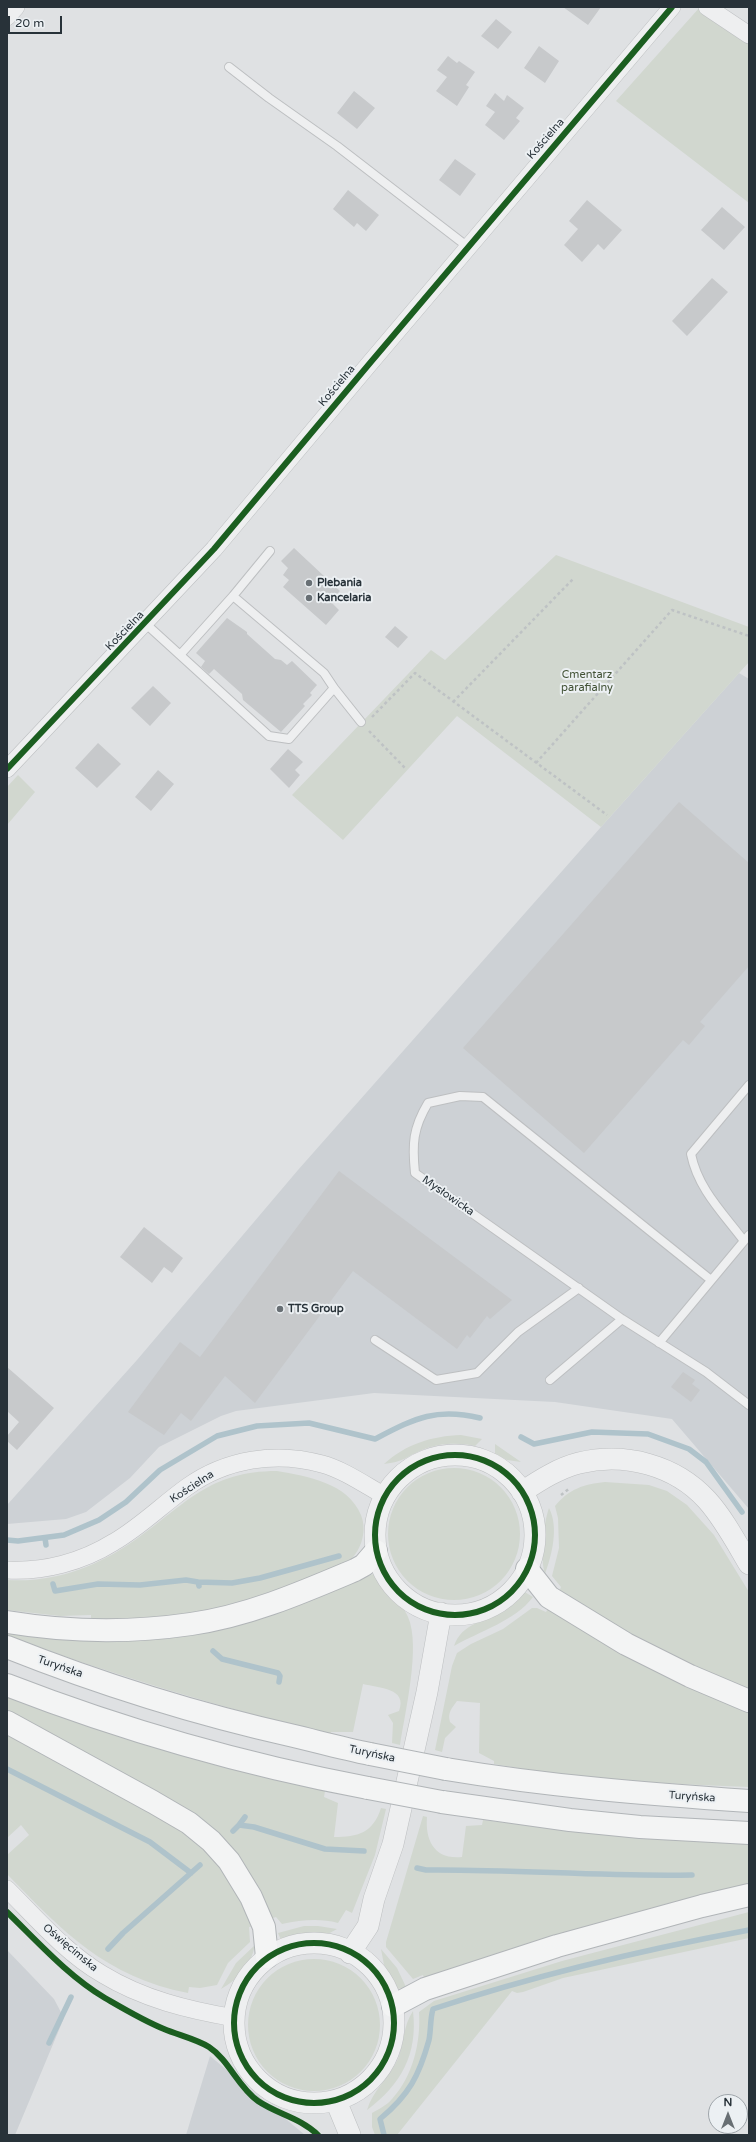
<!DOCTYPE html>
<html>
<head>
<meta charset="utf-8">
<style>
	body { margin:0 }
	#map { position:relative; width:756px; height:2142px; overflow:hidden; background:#dfe1e3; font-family:"Varela Round",sans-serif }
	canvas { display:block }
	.frame { position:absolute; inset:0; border:8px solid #283239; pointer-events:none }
	.north { position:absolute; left:708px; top:2094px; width:40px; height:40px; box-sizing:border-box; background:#ecf0f3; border:1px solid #9ea4a9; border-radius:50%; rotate:0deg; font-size:11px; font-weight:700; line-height:16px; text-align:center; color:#283239 }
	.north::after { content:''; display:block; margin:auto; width:14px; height:18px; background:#686f74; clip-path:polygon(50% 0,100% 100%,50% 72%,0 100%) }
	.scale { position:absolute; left:8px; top:16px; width:54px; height:18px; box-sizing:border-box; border:2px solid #283239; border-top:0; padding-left:5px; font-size:12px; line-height:14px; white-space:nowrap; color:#283239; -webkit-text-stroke:3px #ecf0f3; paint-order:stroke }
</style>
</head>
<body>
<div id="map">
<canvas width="756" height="2142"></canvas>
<div class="frame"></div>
<div class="north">N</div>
<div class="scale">20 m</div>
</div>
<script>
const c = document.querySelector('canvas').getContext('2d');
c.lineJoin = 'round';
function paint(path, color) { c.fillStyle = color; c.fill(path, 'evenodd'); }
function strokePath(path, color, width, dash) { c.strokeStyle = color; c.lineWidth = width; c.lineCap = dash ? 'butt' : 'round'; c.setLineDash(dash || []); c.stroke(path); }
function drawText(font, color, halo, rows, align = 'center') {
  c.font = font + ' "Varela Round",sans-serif'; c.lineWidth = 4; c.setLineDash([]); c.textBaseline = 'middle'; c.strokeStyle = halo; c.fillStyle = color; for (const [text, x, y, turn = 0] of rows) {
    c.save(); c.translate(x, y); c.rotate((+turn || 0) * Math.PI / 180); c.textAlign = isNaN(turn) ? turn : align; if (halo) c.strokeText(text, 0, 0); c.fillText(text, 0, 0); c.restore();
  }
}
const built = new Path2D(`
	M 739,673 L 749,679 L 749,1509 L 672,1419 L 555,1402 L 374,1393 L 236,1411 L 221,1416 L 159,1447 L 130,1478 L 86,1512 L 66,1519 L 7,1524 L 7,1505 L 137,1360 L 298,1170 L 601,827 Z
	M 7,1950 L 54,1999 L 64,2018 L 15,2135 L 7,2135 Z
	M 210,2056 L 305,2135 L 186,2135 Z`);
const green = new Path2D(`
	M 700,7 L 749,25 L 749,203 L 616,101 Z
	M 556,555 L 749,627 L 749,662 L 601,827 L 457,716 L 343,840 L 292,795 L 431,650 L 445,660 Z
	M 18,775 L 35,792 L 7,825 L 7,787 Z
	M 461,1435 L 482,1439 L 475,1446 C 458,1442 438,1443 422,1450 C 406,1457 403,1462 384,1464 C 406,1444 432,1436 461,1435 Z
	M 495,1444 L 521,1462 L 507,1460 L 495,1454 Z
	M388 1534a66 66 0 1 1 132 0a66 66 0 1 1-132 0Z
	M 277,1471 C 307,1476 348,1483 361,1515 C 368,1533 360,1553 346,1564 C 334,1572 317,1576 304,1580 C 258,1597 212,1612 164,1618 C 140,1621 115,1620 91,1621 L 91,1615 L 60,1616 L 7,1610 L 7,1580 C 54,1583 97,1567 135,1540 C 186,1504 209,1471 277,1471 Z
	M 605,1482 L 649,1485 L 667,1491 L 687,1505 L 714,1535 L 749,1592 L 749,1691 C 682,1664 620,1630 559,1592 L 561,1587 L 552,1576 L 559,1548 L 558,1518 L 555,1506 C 569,1489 584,1484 605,1482 Z
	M 549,1508 C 559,1527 552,1555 545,1574 C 540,1557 543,1525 549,1508 Z
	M 376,1573 C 383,1594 400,1598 408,1617 C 421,1646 405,1712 400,1745 L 392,1743 L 393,1723 L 388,1715 L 399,1711 C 408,1688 379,1688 363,1684 L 353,1732 L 331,1732 L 330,1735 C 221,1707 113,1675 7,1636 L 7,1631 L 282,1608 Z
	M 523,1591 L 533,1597 C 515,1621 480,1631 454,1646 C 462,1623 484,1622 502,1610 C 511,1605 517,1598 523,1591 Z
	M 549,1607 L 749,1710 L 749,1787 C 664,1784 578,1779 494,1764 L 494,1761 L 479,1753 L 480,1703 L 457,1701 C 452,1708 447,1713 450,1722 L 456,1727 L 445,1738 L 442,1752 L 435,1750 L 452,1666 L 457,1653 L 471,1644 L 503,1629 L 532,1608 L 537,1608 L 546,1612 Z
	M 7,1695 L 257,1774 L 325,1791 L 324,1797 L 338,1803 L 334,1837 C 358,1837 373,1833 381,1808 L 386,1809 L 375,1855 L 352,1913 L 346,1910 L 338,1923 C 319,1918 302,1920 282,1924 L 276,1917 L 270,1919 L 243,1864 L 7,1711 Z
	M 7,1731 L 166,1819 L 205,1849 L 229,1878 L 254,1926 L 249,1927 L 250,1942 L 228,1963 L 217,1985 L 200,1988 L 189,1987 L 188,1993 C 106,1977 63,1932 7,1874 L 7,1855 L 29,1835 L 21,1825 L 7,1838 Z
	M 423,1816 L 427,1817 C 425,1841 435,1860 462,1857 L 466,1826 L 482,1825 L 483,1820 L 610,1835 L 749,1844 L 749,1887 L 425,1980 L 423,1975 L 413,1979 L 386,1947 L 386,1942 Z
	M 749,1912 L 749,1938 L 563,1978 L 523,1992 L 517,1993 L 512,1991 L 397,2135 L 375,2135 L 372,2127 L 372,2113 C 379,2109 387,2105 392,2099 C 413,2076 421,2042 419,2012 L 434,2001 L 562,1961 Z
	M 304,1926 L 318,1926 L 337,1929 L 326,1935 L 304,1936 L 282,1942 L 278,1933 Z
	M 255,1945 C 251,1965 239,1979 221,1989 L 236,1963 Z
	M 381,1949 L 397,1968 L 406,1987 L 398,1989 L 384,1965 Z
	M248 2025a66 66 0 1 1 132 0a66 66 0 1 1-132 0Z
	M 413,2011 C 418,2054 401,2085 367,2110 C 373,2090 389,2078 398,2059 C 404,2043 403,2026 413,2011 Z`);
const stream = new Path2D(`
	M 521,1437 L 534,1444 L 592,1432 L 648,1434 L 689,1449 L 706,1462 L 742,1512
	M 45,1538 L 46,1545
	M 7,1540 L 18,1541 L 64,1535 L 99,1520 L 126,1502 L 160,1470 L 217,1436 L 257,1426 L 309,1423 L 375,1439 C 414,1419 435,1407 480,1418
	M 198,1582 L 232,1583 L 260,1578 L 339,1556
	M 53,1584 L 55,1591 L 98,1584 L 140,1585 L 186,1580 L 198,1582 L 199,1586
	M 213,1651 L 222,1659 L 278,1673 L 280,1676 L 279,1682
	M 7,1769 L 150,1842 L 191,1873
	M 239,1825 L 245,1817
	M 233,1831 L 239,1825 L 254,1827 L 325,1849 L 364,1851
	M 417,1868 L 426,1870 C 515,1869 603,1877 692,1875
	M 108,1949 L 123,1933 L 200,1865
	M 49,2043 L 71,1997
	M 384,2135 L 380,2119 C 409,2095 419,2076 429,2040 C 431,2030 430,2019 433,2009 C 536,1975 642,1950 749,1930`);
const building = new Path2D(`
	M 563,7 L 601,7 L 588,25 Z
	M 496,19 L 512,32 L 498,49 L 481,36 Z
	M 539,46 L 559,61 L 545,83 L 524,68 Z
	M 448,56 L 457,63 L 459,61 L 475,72 L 466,85 L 469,87 L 457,106 L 436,91 L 447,77 L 437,70 Z
	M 354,91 L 375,108 L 357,129 L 337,113 Z
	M 495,93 L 504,101 L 507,95 L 524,108 L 516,118 L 520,121 L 504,140 L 485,125 L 495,112 L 486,106 Z
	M 455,159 L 476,174 L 460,196 L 439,180 Z
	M 348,190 L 379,215 L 366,231 L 357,223 L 354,227 L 333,209 Z
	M 587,200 L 622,230 L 604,250 L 598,244 L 582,262 L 564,245 L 578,229 L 569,221 Z
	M 722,207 L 745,227 L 724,250 L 701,230 Z
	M 712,278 L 728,292 L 687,336 L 672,321 Z
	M 294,548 L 340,591 L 330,601 L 339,610 L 326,625 L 283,587 L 289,580 L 283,575 L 288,568 L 281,561 Z
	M 227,618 L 247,632 L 247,634 L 275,659 L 281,660 L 287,665 L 292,661 L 317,685 L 310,693 L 312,695 L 303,704 L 305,706 L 281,732 L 243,700 L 242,694 L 214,669 L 209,674 L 201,667 L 205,661 L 196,653 Z
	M 395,626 L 408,637 L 398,648 L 385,637 Z
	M 153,686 L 171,703 L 150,726 L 131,708 Z
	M 98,743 L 121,764 L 97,788 L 75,768 Z
	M 288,749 L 303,762 L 295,770 L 300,775 L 289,788 L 270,769 Z
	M 158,770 L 174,784 L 151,811 L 135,797 Z
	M 679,802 L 749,863 L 749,966 L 700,1022 L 705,1026 L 689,1045 L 683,1040 L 584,1153 L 463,1048 Z
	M 339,1171 L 512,1300 L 490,1319 L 487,1316 L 470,1338 L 467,1335 L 457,1349 L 353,1271 L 255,1403 L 225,1376 L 191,1421 L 181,1413 L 164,1435 L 128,1412 L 180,1342 L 200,1357 Z
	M 144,1227 L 183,1258 L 172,1273 L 164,1267 L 152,1283 L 120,1257 Z
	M 7,1367 L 54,1408 L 17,1450 L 7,1441 L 7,1436 L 19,1422 L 7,1411 Z
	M 683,1372 L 695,1380 L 692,1384 L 700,1390 L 691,1402 L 671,1387 Z`);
const path = new Path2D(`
	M 453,702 L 574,578
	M 372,717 L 415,673 L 607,815
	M 369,731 L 405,768
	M 536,763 L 672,610 L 749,636
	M 561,1495 L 570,1488`);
const service = new Path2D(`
	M 229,67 L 269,98 L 337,146 L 468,247
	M 233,596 L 324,673 L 334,688 L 361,722
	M 146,624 L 269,736 L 289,739 L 334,688
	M 180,655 L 233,596 L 270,551
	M 744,1241 C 723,1213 698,1189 691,1154 L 749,1085
	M 711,1280 L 483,1097 L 460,1096 L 428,1103 C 413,1128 412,1144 415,1173 L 622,1319 L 706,1372 L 749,1405
	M 375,1340 L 436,1380 L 477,1373 L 518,1332 L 579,1288
	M 659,1343 L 749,1235
	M 550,1380 L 622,1319`);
const minor = new Path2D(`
	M 707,7 L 749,35
	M 7,17 L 16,7
	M 7,769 L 214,549 L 370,363 L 672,7
	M 7,1570 C 44,1572 82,1562 114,1542 C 140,1527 162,1505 187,1487 C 226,1459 276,1451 322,1464 C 344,1470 365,1485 385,1496
	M 7,1889 C 36,1918 66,1953 102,1974 C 143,1999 188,2010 235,2018`);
const tertiary = new Path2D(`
	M375 1535a80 80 0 1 1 160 0a80 80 0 1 1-160 0Z
	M 522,1492 C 540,1480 559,1468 579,1463 C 625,1452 675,1465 707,1500 C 724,1519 736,1542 749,1564
	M234 2023a80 80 0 1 1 160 0a80 80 0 1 1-160 0Z
	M 350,1953 L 368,1926 L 374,1899 L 393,1844 L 427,1692 L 441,1613
	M 336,2101 L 350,2135`);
const trunk = new Path2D(`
	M 527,1569 L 549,1597 L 626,1644 L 690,1676 L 749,1701
	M 7,1622 C 68,1632 130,1633 191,1624 C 248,1616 303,1592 355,1570 L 364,1565 L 376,1551
	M 7,1647 C 100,1684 196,1714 294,1736 C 319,1742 345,1749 370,1754
	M 7,1685 C 123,1730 246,1765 368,1788
	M 7,1722 L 153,1802 L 189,1823 L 211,1841 L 229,1861 L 251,1897 L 264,1927 L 267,1957
	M 446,1769 C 547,1786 647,1794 749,1801
	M 442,1802 L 570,1820 L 640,1827 L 749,1833
	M 393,2006 L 425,1989 L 557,1946 L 702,1906 L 749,1895`);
const trunkBridge = new Path2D(`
	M 370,1754 L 446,1769
	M 368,1788 L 442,1802`);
const cycleway = new Path2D(`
	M 7,769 L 214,549 L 370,363 L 672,7
	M375 1535a80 80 0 1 1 160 0a80 80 0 1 1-160 0Z
	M 7,1912 C 38,1942 68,1976 105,1998 C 124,2009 144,2021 164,2029 C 178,2035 196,2039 209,2047 C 229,2060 238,2087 258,2101 C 277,2114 301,2118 318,2135
	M234 2023a80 80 0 1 1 160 0a80 80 0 1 1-160 0Z`);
const markers = [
	[309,583,4,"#686f74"],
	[309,598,4,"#686f74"],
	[280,1309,4,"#686f74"]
];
const streetNames = [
	["Kościelna",546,139,-49],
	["Kościelna",337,386,-50],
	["Kościelna",125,631,-46],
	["Mysłowicka",448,1196,35],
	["Kościelna",192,1487,-33],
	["Turyńska",60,1667,19],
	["Turyńska",372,1754,12],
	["Turyńska",692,1797,4],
	["Oświęcimska",70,1948,40]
];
const poiNames = [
	["Plebania",317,583],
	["Kancelaria",317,598],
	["TTS Group",288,1309]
];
const parkNames = [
	["Cmentarz",587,675],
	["parafialny",587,688]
];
paint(built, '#cdd1d5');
paint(green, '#d1d7cf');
strokePath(stream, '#afc3cb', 5.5);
paint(building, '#c7c9cb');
strokePath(service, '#bdbfc1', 10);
strokePath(minor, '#bdbfc1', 18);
strokePath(tertiary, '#bdbfc1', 22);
strokePath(trunk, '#b1b5b8', 24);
strokePath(path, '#bec2c4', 2.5, [3, 3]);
strokePath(service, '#eeeff0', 8);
strokePath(minor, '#eeeff0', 17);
strokePath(tertiary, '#eeeff0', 21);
strokePath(trunk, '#f3f4f4', 22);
strokePath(trunkBridge, '#b1b5b8', 24, []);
strokePath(trunkBridge, '#f3f4f4', 22);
strokePath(cycleway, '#1b5e20', 6);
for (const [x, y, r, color] of markers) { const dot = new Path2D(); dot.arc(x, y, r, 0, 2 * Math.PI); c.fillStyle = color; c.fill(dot); strokePath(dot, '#ecf0f3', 1.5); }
drawText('11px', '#283239', '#ecf0f3', streetNames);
drawText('bold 11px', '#283239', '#ecf0f3', poiNames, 'left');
drawText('11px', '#435337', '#ecf0f3', parkNames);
</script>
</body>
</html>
